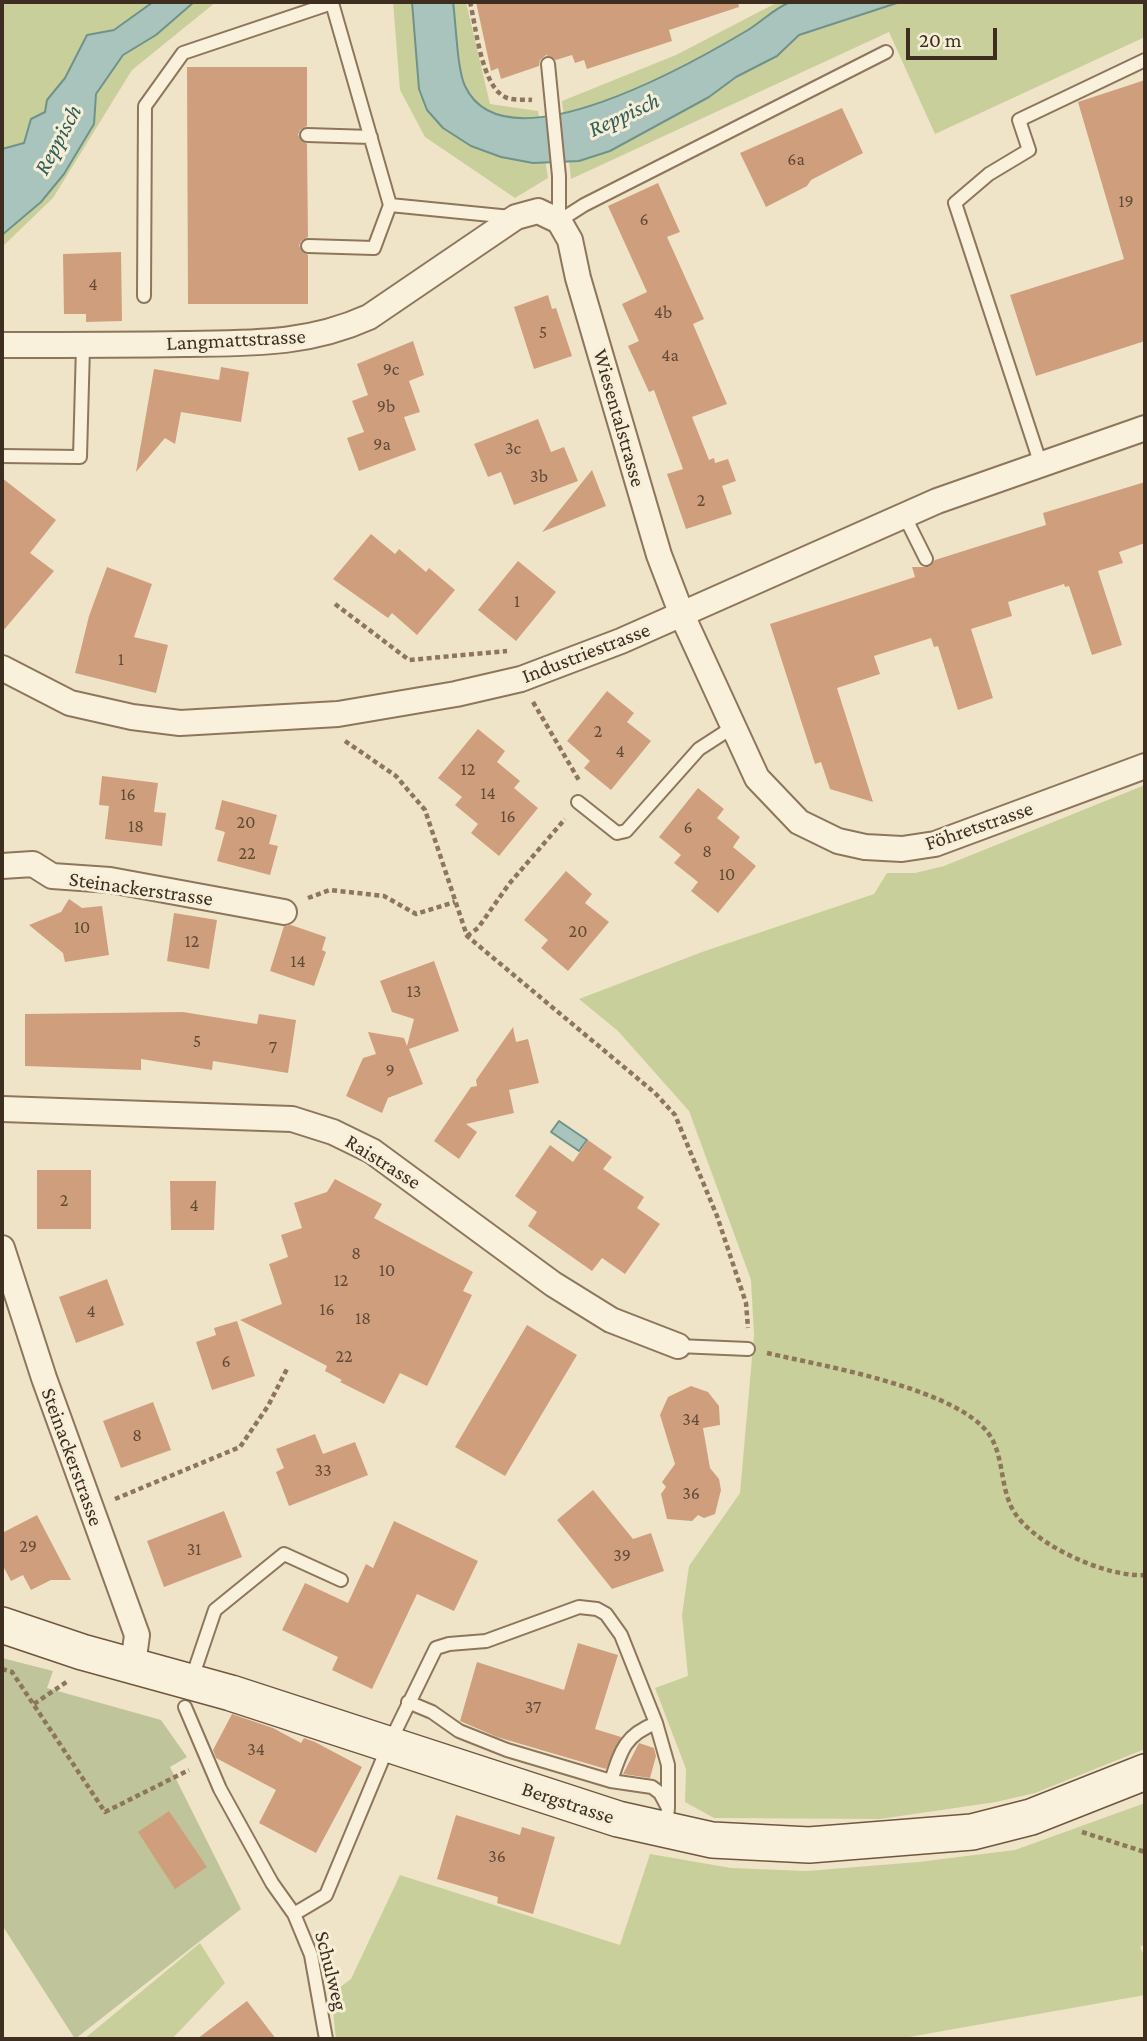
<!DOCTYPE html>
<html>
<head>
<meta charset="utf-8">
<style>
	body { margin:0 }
	#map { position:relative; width:1147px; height:2041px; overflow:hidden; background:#f0e4c8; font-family:"Crimson Pro",serif }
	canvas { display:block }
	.frame { position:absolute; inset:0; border:4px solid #3d2e20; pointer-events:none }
	.scale { position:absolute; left:906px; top:28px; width:91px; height:32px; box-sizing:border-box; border:4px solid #3d2e20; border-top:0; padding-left:9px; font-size:21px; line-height:24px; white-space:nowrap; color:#3d2e20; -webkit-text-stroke:5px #f7eed8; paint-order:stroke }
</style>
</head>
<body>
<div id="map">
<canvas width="1147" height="2041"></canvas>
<div class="frame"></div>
<div class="scale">20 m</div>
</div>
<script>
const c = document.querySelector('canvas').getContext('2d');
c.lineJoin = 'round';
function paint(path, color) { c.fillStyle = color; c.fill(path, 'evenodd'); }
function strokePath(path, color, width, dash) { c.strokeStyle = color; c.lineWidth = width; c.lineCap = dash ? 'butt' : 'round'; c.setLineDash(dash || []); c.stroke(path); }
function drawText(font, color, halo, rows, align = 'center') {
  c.font = font + ' "Crimson Pro",serif'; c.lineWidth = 6; c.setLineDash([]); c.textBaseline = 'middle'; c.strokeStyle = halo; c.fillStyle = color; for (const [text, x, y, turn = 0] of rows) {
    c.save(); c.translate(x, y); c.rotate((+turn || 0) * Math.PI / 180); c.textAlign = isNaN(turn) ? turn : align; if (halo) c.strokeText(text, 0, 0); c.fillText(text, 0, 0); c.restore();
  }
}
const green = new Path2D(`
	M 2,2 L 216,2 L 132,70 L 53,198 L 2,247 Z
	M 393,2 L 466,2 L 490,104 L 538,111 L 548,178 L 515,198 L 425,137 L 400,90 Z
	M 778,2 L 1145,2 L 1145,37 L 935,134 L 889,32 L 571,179 L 562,101 L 676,55 Z
	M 1145,785 L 1145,1749 L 1035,1793 L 996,1802 L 880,1819 L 714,1818 L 685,1802 L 686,1769 L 655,1688 L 688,1676 L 682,1615 L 689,1566 L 740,1493 L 754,1335 L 751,1280 L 689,1111 L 618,1031 L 579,999 L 702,952 L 874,894 L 887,873 L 915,873 L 944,866 Z
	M 1145,1803 L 1145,1944 L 1140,1947 L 1145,1957 L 1145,1995 L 898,2039 L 336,2039 L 331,1994 L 351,1979 L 400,1875 L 620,1945 L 650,1854 L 731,1868 L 807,1871 L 918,1862 L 1015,1850 Z
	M 200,1943 L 225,1983 L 172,2039 L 84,2039 Z`);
const cemetery = new Path2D(`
	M 2,1658 L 53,1671 L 47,1688 L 161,1720 L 187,1757 L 170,1767 L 241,1909 L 75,2039 L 2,1925 Z`);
const water = new Path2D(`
	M 153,2 L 194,2 L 156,35 L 123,55 L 96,94 L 94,124 L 64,174 L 41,202 L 2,235 L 2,149 L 24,143 L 31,119 L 45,112 L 47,100 L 65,78 L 87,35 L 114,30 Z
	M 412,2 L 453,2 C 456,22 457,70 465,86 C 505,172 696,61 748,30 C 761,22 774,9 788,3 C 800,0 881,2 900,2 L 799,35 L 777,56 L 736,77 L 709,97 L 610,151 L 579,161 L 533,163 L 501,157 L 471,146 L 443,128 L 427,110 L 419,89 Z
	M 559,1121 L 587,1140 L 579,1151 L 551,1132 Z`);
const building = new Path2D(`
	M 476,2 L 738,2 L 739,7 L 669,30 L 672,41 L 587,69 L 584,60 L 575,63 L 572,55 L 556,60 L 546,55 L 540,60 L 539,66 L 501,79 L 498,68 L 491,71 Z
	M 187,67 L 307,67 L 307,126 L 300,130 L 298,135 L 307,144 L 308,237 L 301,241 L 299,246 L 308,255 L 308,304 L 188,304 Z
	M 1145,80 L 1145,341 L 1036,376 L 1010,295 L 1124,259 L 1078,102 Z
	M 842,108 L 863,153 L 811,180 L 807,186 L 766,207 L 740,153 Z
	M 658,183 L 680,232 L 667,237 L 704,319 L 693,324 L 727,404 L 692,417 L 709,460 L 714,458 L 715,463 L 728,459 L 736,481 L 722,486 L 732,514 L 686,529 L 667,474 L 683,469 L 654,390 L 649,392 L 628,346 L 639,341 L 622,304 L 647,292 L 608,206 Z
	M 121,252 L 122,321 L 86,322 L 86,314 L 64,314 L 63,254 Z
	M 548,295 L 552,309 L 556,308 L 572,356 L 534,369 L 514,307 Z
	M 413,341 L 424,375 L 409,381 L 420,412 L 404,417 L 416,450 L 359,471 L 347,438 L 364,432 L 352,401 L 368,395 L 357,364 Z
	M 221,367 L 249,372 L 241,422 L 181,412 L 175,444 L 165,438 L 136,472 L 154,369 L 219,380 Z
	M 538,419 L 551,452 L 564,447 L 578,481 L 514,505 L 501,472 L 488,477 L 474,444 Z
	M 592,470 L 606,506 L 542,532 Z
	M 2,478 L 56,520 L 30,553 L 54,571 L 2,632 Z
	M 1145,482 L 1145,543 L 1119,552 L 1123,563 L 1098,571 L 1122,645 L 1092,655 L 1069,586 L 1065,587 L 1064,584 L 1008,602 L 1012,616 L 971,629 L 993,698 L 958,710 L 938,646 L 934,647 L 931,638 L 874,656 L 880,674 L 837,688 L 873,802 L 830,789 L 821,762 L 815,764 L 770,624 L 915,577 L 912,567 L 929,567 L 935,560 L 1046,525 L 1043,513 Z
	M 371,534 L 395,554 L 399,549 L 426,572 L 429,568 L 455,590 L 417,635 L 392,613 L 388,618 L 333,579 Z
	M 518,561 L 556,592 L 516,641 L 478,610 Z
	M 107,567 L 152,584 L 134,637 L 168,645 L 156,693 L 75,673 L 89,616 Z
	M 607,691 L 634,713 L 627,722 L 651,741 L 611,790 L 584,768 L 590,761 L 567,741 Z
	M 478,729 L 505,751 L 497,762 L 520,781 L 514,788 L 538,808 L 499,856 L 471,833 L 478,824 L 455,805 L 462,797 L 438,778 Z
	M 102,776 L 158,783 L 154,812 L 166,813 L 162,846 L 105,839 L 109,806 L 99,805 Z
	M 698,788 L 724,809 L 717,818 L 740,837 L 733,847 L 756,866 L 718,913 L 691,891 L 698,882 L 674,863 L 681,855 L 659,837 Z
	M 222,800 L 277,815 L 269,844 L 278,846 L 270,875 L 217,861 L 225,832 L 215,829 Z
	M 566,871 L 592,894 L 585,903 L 609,922 L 568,971 L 541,948 L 548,940 L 524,920 Z
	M 69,899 L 82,908 L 102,906 L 109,955 L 65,962 L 63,953 L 29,925 L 61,912 Z
	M 174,913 L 217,920 L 209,969 L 167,961 Z
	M 291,925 L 326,937 L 322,950 L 326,952 L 314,986 L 270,971 L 284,926 Z
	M 434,961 L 459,1031 L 409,1049 L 423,1084 L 388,1098 L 382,1113 L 346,1096 L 363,1058 L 376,1054 L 368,1032 L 404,1038 L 407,1046 L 414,1019 L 392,1012 L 380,981 Z
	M 183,1012 L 257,1024 L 259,1014 L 296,1020 L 288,1073 L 213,1061 L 212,1070 L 141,1059 L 141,1070 L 25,1066 L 25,1014 Z
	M 513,1027 L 516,1042 L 528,1039 L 539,1083 L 509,1090 L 514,1113 L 466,1124 L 477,1132 L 459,1159 L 434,1141 L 471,1087 L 477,1086 L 476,1080 Z
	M 588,1140 L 612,1157 L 603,1169 L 644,1197 L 637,1208 L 660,1224 L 625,1274 L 602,1258 L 592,1271 L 528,1226 L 537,1212 L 515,1196 L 550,1145 L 573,1162 Z
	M 37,1170 L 91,1170 L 91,1229 L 37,1229 Z
	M 335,1179 L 382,1204 L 374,1218 L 473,1272 L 463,1291 L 472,1295 L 427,1386 L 400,1373 L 384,1404 L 340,1382 L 342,1380 L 325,1371 L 327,1366 L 240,1320 L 282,1304 L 269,1264 L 288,1257 L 281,1235 L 302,1228 L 294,1203 L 327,1192 Z
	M 170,1181 L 216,1181 L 214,1230 L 171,1230 Z
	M 107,1279 L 124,1325 L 76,1343 L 59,1297 Z
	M 237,1321 L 255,1376 L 212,1390 L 196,1342 L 216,1335 L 214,1328 Z
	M 527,1325 L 577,1355 L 505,1476 L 455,1447 Z
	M 691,1386 L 708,1392 L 719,1406 L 720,1425 L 703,1428 L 710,1468 L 719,1479 L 721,1490 L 715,1514 L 704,1518 L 698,1515 L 692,1521 L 667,1519 L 661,1494 L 666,1487 L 662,1482 L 675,1464 L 660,1415 L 668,1397 Z
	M 153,1402 L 171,1450 L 121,1468 L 103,1421 Z
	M 315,1434 L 323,1454 L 355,1442 L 368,1475 L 289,1506 L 276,1472 L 284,1468 L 276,1449 Z
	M 593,1490 L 633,1539 L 651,1533 L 664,1571 L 612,1589 L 557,1520 Z
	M 224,1511 L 242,1557 L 164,1587 L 147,1541 Z
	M 37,1515 L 71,1580 L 51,1580 L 31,1590 L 23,1575 L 11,1581 L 2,1564 L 2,1533 Z
	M 394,1521 L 478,1561 L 454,1611 L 417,1594 L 372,1689 L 332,1670 L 338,1657 L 282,1630 L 305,1583 L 348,1603 L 366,1564 L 373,1568 Z
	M 578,1643 L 618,1655 L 595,1729 L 621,1737 L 606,1769 L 497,1737 L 460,1721 L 477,1662 L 564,1690 Z
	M 232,1714 L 273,1728 L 301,1743 L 304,1738 L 315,1742 L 362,1767 L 316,1853 L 259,1823 L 276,1790 L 216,1758 L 213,1750 Z
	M 639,1743 L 654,1748 L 656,1756 L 650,1778 L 623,1774 Z
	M 169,1811 L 207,1867 L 175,1889 L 138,1832 Z
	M 456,1815 L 520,1835 L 522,1827 L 555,1837 L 533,1914 L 497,1903 L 498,1897 L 437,1879 Z
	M 247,2001 L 276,2039 L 197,2039 Z`);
const path = new Path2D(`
	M 470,2 C 476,26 481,85 505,97 C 512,101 524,99 532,100
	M 335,604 L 409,660 L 507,651
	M 533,702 L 580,782
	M 345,741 L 396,776 L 425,810 L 467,936 L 655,1093 L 675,1115 L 717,1216 L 746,1303 L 748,1328
	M 308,898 L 330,890 L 384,896 L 416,914 L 455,902
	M 467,936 L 478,928 L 509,884 L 565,819
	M 767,1353 C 824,1366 940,1386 982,1426 C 1004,1447 999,1478 1010,1504 C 1025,1542 1106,1578 1145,1575
	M 115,1499 L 240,1447 L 268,1406 L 288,1367
	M 2,1669 L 12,1672 L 105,1812 L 189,1770
	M 34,1704 L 68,1681
	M 1082,1832 L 1145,1852`);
const lane = new Path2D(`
	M 548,64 L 559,176 L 559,221
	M 307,135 L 371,137
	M 559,221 L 584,205 L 886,52
	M 308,246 L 374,248 L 390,205
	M 144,296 L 145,106 L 183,53 L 332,3 L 390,205 L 511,217
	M 2,456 L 80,457 L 83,346
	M 1041,465 L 955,203 L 989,174 L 1029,150 L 1019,120 L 1145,60
	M 904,515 L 926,559
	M 578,802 L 617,833 L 626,831 L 699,749 L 733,727
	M 678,1346 L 748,1349
	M 192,1678 L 215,1610 L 284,1554 L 341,1580
	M 408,1702 L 432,1712 L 459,1731 L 507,1750 L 611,1781 L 652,1787 L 660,1793 L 668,1808 L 666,1827
	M 185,1707 L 220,1789 L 272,1883 L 294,1914 L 311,1955 L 326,2039
	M 611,1781 C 621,1750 625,1735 656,1723 L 668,1765 L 668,1807
	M 294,1914 L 326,1895 L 389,1744 L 436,1648 L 449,1644 L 486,1641 L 579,1607 L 597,1609 L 606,1614 L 621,1635 L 656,1723`);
const street = new Path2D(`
	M 2,345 C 63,345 124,345 185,344 C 251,343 307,345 369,317 L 516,217 L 538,211 L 559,221 L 570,240 L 578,278 L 659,555 L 682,615 L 757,778 L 799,822 L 838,841 L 865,847 L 902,849 L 935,844 L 1145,766
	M 2,668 L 70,703 L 132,717 L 180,723 L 338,714 L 456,694 L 521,679 L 621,641 L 937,501 L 1145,428
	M 2,866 L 33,864 L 52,876 L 110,880 L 284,912
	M 2,1109 L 292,1119 L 333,1132 L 372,1151 L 553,1284 L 611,1320 L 678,1346
	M 2,1248 L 44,1378 L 137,1635 L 133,1665`);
const secondary = new Path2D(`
	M 2,1625 L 82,1652 L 231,1693 L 618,1819 L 712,1840 L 809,1845 L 972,1832 L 1031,1817 L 1145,1772`);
const numberNames = [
	["6a",796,159],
	["19",1126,201],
	["6",644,219],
	["4",93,284],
	["4b",663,312],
	["5",543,332],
	["4a",670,355],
	["9c",391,369],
	["9b",386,406],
	["9a",382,444],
	["3c",513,448],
	["3b",539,476],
	["2",701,500],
	["1",517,601],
	["1",121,659],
	["2",598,731],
	["4",620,751],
	["12",468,769],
	["14",488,793],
	["16",128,794],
	["16",508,816],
	["20",246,822],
	["18",136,826],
	["6",688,827],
	["8",707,851],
	["22",247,853],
	["10",727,874],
	["10",82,927],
	["20",578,931],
	["12",192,941],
	["14",298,961],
	["13",414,991],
	["5",197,1041],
	["7",273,1047],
	["9",390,1070],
	["2",64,1200],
	["4",194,1205],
	["8",356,1253],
	["10",387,1270],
	["12",341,1280],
	["16",327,1309],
	["4",91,1311],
	["18",363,1318],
	["22",344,1356],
	["6",226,1361],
	["34",691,1419],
	["8",137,1435],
	["33",323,1470],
	["36",691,1493],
	["29",28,1546],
	["31",194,1549],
	["39",622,1555],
	["37",533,1707],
	["34",256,1749],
	["36",497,1856]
];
const streetNames = [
	["Langmattstrasse",236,340,-3],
	["Wiesentalstrasse",619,418,74],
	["Industriestrasse",586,653,-21],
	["Föhretstrasse",979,826,-19],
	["Steinackerstrasse",141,889,8],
	["Raistrasse",383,1162,32],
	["Steinackerstrasse",72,1457,70],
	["Bergstrasse",568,1803,18],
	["Schulweg",331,1971,76]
];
const waterNames = [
	["Reppisch",624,115,-25],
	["Reppisch",58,140,-62]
];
paint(green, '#c9cf9b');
paint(cemetery, '#bfc49a');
paint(water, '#a9c4bc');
strokePath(water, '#6f938a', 2);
paint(building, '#cf9f7d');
strokePath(lane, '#8d765c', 16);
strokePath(street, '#8d765c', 28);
strokePath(secondary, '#6f573f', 38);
strokePath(path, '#8d765c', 4.5, [5, 3.5]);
strokePath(lane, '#faf1dc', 12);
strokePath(street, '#faf1dc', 24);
strokePath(secondary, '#faf1dc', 35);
drawText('18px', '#624a37', null, numberNames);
drawText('21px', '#3d2e20', '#f7eed8', streetNames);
drawText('italic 23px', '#2f5d5a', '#f7eed8', waterNames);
</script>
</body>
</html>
